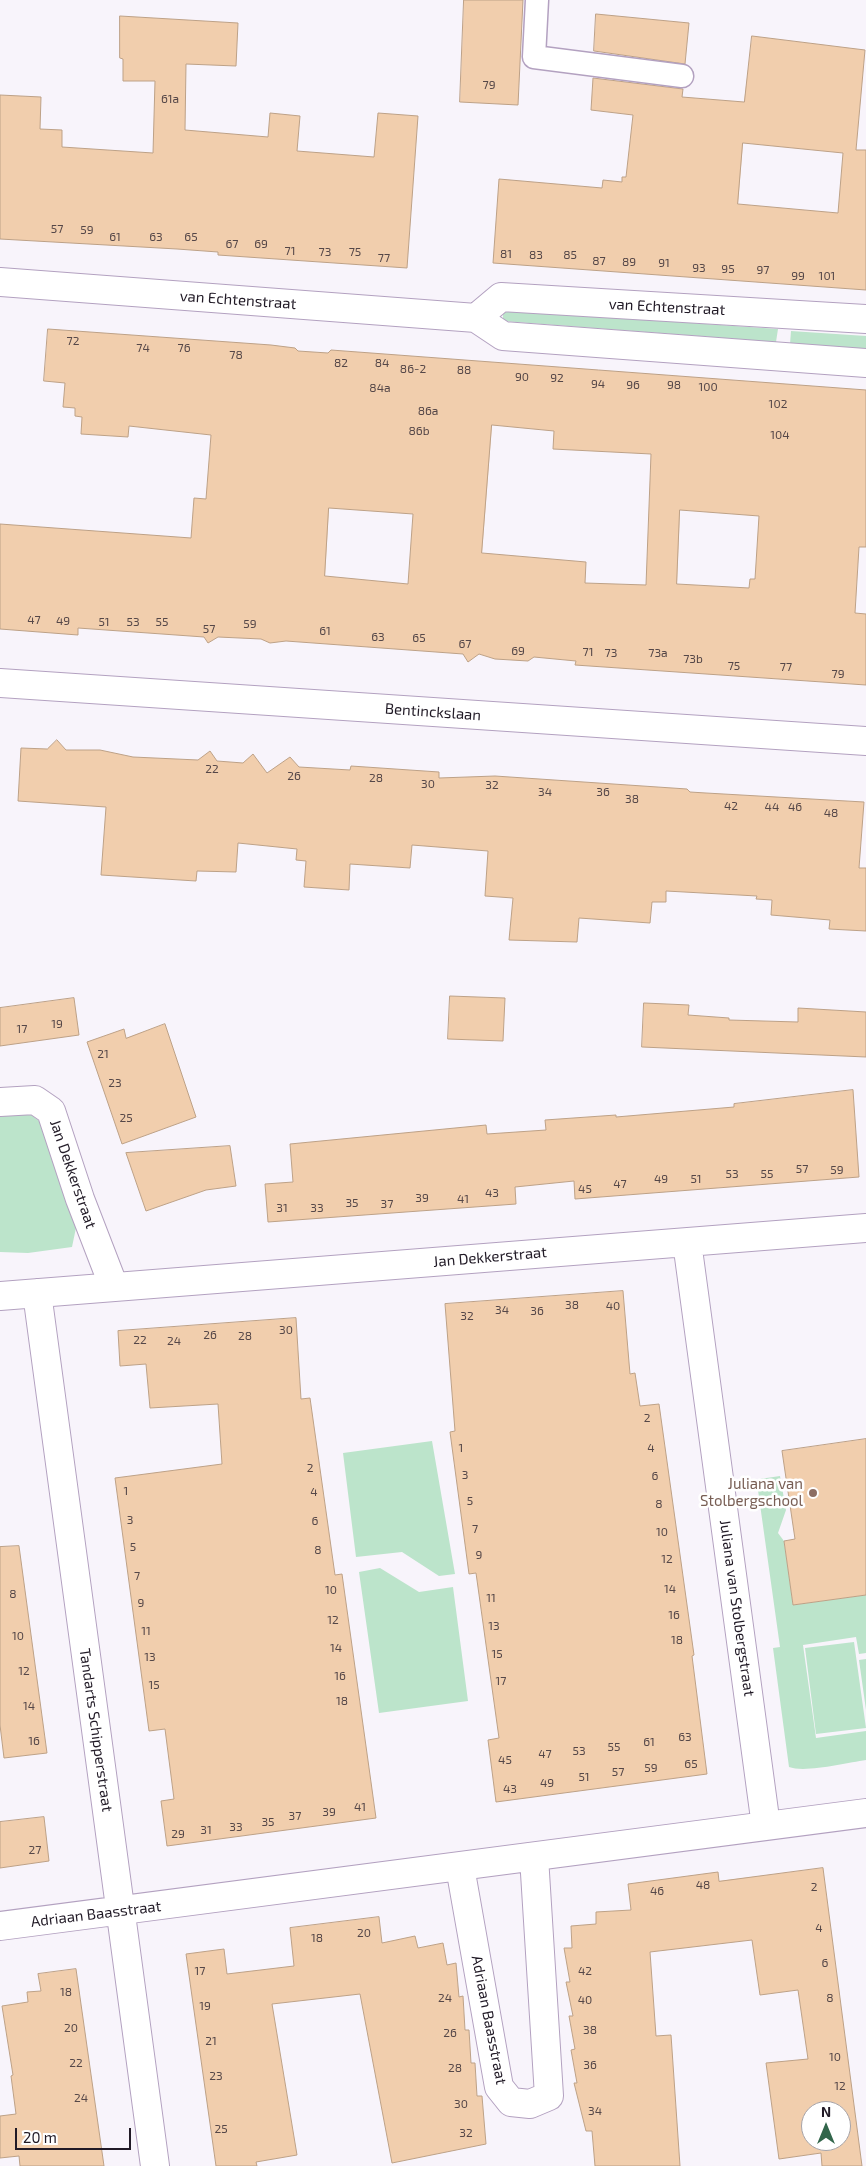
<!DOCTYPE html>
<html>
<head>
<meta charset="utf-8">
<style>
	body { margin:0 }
	#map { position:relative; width:866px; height:2166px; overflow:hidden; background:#f8f4fb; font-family:"Exo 2",sans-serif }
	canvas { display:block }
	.north { position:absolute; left:801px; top:2101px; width:50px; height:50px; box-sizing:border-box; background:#fff; border:1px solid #a6a3a8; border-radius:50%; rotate:0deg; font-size:14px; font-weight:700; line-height:20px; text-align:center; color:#211a26 }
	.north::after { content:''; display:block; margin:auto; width:18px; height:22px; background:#32664b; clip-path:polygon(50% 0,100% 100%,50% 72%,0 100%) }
	.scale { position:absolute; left:15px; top:2128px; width:116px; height:22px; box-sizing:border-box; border:2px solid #211a26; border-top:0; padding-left:6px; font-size:15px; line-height:18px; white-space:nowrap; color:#211a26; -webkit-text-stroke:4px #fff; paint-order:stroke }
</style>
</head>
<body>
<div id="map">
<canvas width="866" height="2166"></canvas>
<div class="north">N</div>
<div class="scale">20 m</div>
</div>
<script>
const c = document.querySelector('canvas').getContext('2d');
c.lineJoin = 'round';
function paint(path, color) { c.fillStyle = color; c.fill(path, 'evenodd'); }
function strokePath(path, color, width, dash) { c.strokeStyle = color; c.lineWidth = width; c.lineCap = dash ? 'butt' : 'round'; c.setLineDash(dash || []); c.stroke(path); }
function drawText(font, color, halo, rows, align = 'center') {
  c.font = font + ' "Exo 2",sans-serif'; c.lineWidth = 5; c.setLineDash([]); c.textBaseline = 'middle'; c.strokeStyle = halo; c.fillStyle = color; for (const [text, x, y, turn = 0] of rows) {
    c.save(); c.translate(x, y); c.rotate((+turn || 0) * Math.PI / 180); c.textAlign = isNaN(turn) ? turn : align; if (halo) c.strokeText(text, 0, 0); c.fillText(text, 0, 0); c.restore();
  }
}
const green = new Path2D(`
	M 503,310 L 778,329 L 776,342 L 503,321 Z
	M 791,331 L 866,336 L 866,350 L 790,344 Z
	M 16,1103 L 39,1121 L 64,1165 L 77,1223 L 72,1247 L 28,1253 L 0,1252 L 0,1104 Z
	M 432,1441 L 455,1574 L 439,1576 L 402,1552 L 356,1557 L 343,1453 Z
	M 780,1476 L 786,1510 L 778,1533 L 784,1541 L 793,1605 L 866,1595 L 866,1653 L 859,1654 L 856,1637 L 803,1645 L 816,1738 L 866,1731 L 866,1760 C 846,1763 805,1773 789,1767 L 773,1648 L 780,1647 L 757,1483 L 753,1483 L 753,1480 Z
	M 380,1568 L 419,1592 L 453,1587 L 468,1701 L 379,1713 L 359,1572 Z
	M 854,1642 L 866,1728 L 816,1734 L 805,1648 Z
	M 866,1659 L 866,1710 L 859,1660 Z`);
const building = new Path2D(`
	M 464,0 L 523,0 L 518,105 L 460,102 Z
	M 596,14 L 689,23 L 685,64 L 594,51 Z
	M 120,16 L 238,23 L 236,66 L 186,64 L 185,130 L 268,137 L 270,113 L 300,116 L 297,151 L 374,157 L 378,113 L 418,116 L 407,268 L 218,255 L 218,252 L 177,249 L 0,239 L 0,95 L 41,97 L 40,129 L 62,130 L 62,147 L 153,153 L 155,81 L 123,81 L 123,59 L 120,58 Z
	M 752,36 L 865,50 L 856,150 L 866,150 L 866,290 L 493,263 L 499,179 L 602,188 L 603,180 L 622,182 L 622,177 L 626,177 L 633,115 L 591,110 L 593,78 L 683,89 L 682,97 L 744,102 ZM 743,143 L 843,153 L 838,213 L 738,204 Z
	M 48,329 L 271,345 L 295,348 L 298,351 L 328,353 L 331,350 L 866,390 L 866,547 L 859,547 L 855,613 L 866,614 L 866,685 L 575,665 L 576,661 L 534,657 L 528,661 L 495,659 L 479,654 L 468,662 L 463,654 L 286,641 L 270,643 L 261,639 L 218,637 L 208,643 L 204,637 L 78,628 L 78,635 L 0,629 L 0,524 L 191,538 L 194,498 L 206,499 L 211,435 L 129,426 L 128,437 L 81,434 L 82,417 L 75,416 L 75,408 L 63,407 L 65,383 L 44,381 ZM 492,425 L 554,431 L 553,449 L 651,454 L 646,585 L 585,583 L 586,562 L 482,553 ZM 329,508 L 413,514 L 408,584 L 325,576 ZM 680,510 L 759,516 L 755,579 L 750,579 L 749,588 L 677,584 Z
	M 57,740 L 66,750 L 100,750 L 133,757 L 198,760 L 210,751 L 217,761 L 243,763 L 253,754 L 267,773 L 290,757 L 299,767 L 350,770 L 351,766 L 439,772 L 439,778 L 495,776 L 687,789 L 690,792 L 706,793 L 864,802 L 859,868 L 866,868 L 866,931 L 829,929 L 830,920 L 771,915 L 772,900 L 756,899 L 757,896 L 666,891 L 666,902 L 652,902 L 650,923 L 579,918 L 577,942 L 509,940 L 513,898 L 485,896 L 488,851 L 412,845 L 410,868 L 350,864 L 349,890 L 304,887 L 306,861 L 296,860 L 297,849 L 238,843 L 236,872 L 197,871 L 196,881 L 101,875 L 106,807 L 18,801 L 21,748 L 47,749 Z
	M 450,996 L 505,998 L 503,1041 L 448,1039 Z
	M 74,998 L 79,1035 L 0,1046 L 0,1008 Z
	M 644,1003 L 689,1005 L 688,1015 L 729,1018 L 729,1020 L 798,1022 L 798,1008 L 866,1012 L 866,1057 L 642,1047 Z
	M 165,1024 L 196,1117 L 122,1144 L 87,1042 L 124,1029 L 126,1038 Z
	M 853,1090 L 859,1177 L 575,1199 L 574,1181 L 515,1187 L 516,1204 L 268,1222 L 265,1184 L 293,1182 L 290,1144 L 486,1125 L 487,1134 L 546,1130 L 545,1120 L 616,1115 L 616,1117 L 734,1107 L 734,1104 Z
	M 230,1146 L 236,1186 L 206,1190 L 146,1211 L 126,1153 Z
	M 623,1291 L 630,1374 L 635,1373 L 640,1406 L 659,1404 L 694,1655 L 692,1656 L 707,1774 L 496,1802 L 488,1740 L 499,1738 L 476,1573 L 469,1574 L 450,1432 L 455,1431 L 445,1304 Z
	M 296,1318 L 301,1399 L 310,1398 L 335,1575 L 342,1574 L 376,1818 L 167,1846 L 161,1801 L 174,1799 L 165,1729 L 149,1731 L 115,1478 L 222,1464 L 218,1404 L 150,1408 L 146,1364 L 120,1366 L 118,1331 Z
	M 866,1439 L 866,1595 L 793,1605 L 784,1541 L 795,1539 L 782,1451 Z
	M 19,1546 L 47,1753 L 4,1758 L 0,1725 L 0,1547 Z
	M 44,1817 L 49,1861 L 0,1868 L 0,1822 Z
	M 823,1868 L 862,2166 L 822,2166 L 821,2153 L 779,2159 L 766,2063 L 808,2059 L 798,1990 L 760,1995 L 752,1940 L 650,1952 L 656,2036 L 671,2035 L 680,2166 L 595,2166 L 592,2131 L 586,2131 L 574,2083 L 577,2083 L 571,2050 L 575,2049 L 569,2016 L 573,2016 L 566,1982 L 570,1982 L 564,1948 L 572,1948 L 571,1926 L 596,1924 L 596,1912 L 631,1910 L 628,1884 L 718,1872 L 719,1881 ZM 811,2111 L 841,2111 L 841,2141 L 811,2141 Z
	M 379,1917 L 382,1943 L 415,1936 L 418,1948 L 443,1943 L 447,1965 L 456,1963 L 459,1997 L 463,1996 L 465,2030 L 469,2030 L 471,2063 L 475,2063 L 477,2096 L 482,2096 L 486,2144 L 392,2163 L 360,1994 L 272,2004 L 297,2155 L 256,2162 L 257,2166 L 216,2166 L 186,1954 L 224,1949 L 227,1974 L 294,1966 L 290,1928 Z
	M 76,1969 L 104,2166 L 20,2166 L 19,2156 L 0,2158 L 0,2116 L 16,2114 L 11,2076 L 13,2075 L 2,2006 L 28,2002 L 27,1992 L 41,1991 L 38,1974 Z`);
const service = new Path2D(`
	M 537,0 L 534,57 L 682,76`);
const minor = new Path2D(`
	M 0,282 L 476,318 L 503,336 L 866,363
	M 476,318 L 501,297 L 866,319
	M 0,683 L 866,741
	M 0,1102 L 35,1100 L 51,1111 L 80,1199 L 114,1287
	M 687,1242 L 766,1826
	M 37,1293 L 155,2166
	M 0,1296 L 866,1228
	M 460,1867 L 499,2087 L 511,2102 L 530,2104 L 549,2096 L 534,1857
	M 0,1926 L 866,1813`);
const markers = [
	[813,1493,5,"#8d6e63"]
];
const numberNames = [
	["79",489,85],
	["61a",170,99],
	["57",57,229],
	["59",87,230],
	["61",115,237],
	["63",156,237],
	["65",191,237],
	["67",232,244],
	["69",261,244],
	["71",290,251],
	["73",325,252],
	["75",355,252],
	["81",506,254],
	["83",536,255],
	["85",570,255],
	["77",384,258],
	["87",599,261],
	["89",629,262],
	["91",664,263],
	["93",699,268],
	["95",728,269],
	["97",763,270],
	["99",798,276],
	["101",827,276],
	["72",73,341],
	["74",143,348],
	["76",184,348],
	["78",236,355],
	["82",341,363],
	["84",382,363],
	["86-2",413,369],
	["88",464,370],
	["90",522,377],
	["92",557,378],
	["94",598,384],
	["96",633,385],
	["98",674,385],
	["100",708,387],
	["84a",380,388],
	["102",778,404],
	["86a",428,411],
	["86b",419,431],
	["104",780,435],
	["47",34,620],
	["49",63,621],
	["51",104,622],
	["53",133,622],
	["55",162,622],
	["59",250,624],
	["57",209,629],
	["61",325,631],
	["63",378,637],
	["65",419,638],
	["67",465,644],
	["69",518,651],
	["71",588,652],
	["73",611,653],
	["73a",658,653],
	["73b",693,659],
	["75",734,666],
	["77",786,667],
	["79",838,674],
	["22",212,769],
	["26",294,776],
	["28",376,778],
	["30",428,784],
	["32",492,785],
	["34",545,792],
	["36",603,792],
	["38",632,799],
	["42",731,806],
	["44",772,807],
	["46",795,807],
	["48",831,813],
	["19",57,1024],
	["17",22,1029],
	["21",103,1054],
	["23",115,1083],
	["25",126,1118],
	["57",802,1169],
	["59",837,1170],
	["53",732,1174],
	["55",767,1174],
	["49",661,1179],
	["51",696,1179],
	["47",620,1184],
	["45",585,1189],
	["43",492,1193],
	["39",422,1198],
	["41",463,1199],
	["35",352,1203],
	["37",387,1204],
	["31",282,1208],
	["33",317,1208],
	["38",572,1305],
	["40",613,1306],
	["34",502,1310],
	["36",537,1311],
	["32",467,1316],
	["30",286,1330],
	["26",210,1335],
	["28",245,1336],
	["22",140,1340],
	["24",174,1341],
	["2",647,1418],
	["1",461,1448],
	["4",651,1448],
	["2",310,1468],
	["3",465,1475],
	["6",655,1476],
	["1",126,1491],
	["4",314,1492],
	["5",470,1501],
	["8",659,1504],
	["3",130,1520],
	["6",315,1521],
	["7",475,1529],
	["10",662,1532],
	["5",133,1547],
	["8",318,1550],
	["9",479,1555],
	["12",667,1559],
	["7",137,1576],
	["14",670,1589],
	["10",331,1590],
	["8",13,1594],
	["11",491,1598],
	["9",141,1603],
	["16",674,1615],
	["12",333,1620],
	["13",494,1626],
	["11",146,1631],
	["10",18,1636],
	["18",677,1640],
	["14",336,1648],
	["15",497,1654],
	["13",150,1657],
	["12",24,1671],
	["16",340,1676],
	["17",501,1681],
	["15",154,1685],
	["18",342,1701],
	["14",29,1706],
	["63",685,1737],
	["16",34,1741],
	["61",649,1742],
	["55",614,1747],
	["53",579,1751],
	["47",545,1754],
	["45",505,1760],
	["65",691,1764],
	["59",651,1768],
	["57",618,1772],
	["51",584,1777],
	["49",547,1783],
	["43",510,1789],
	["41",360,1807],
	["39",329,1812],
	["37",295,1816],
	["35",268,1822],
	["33",236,1827],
	["31",206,1830],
	["29",178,1834],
	["27",35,1850],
	["48",703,1885],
	["2",814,1887],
	["46",657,1891],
	["4",819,1928],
	["20",364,1933],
	["18",317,1938],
	["6",825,1963],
	["17",200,1971],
	["42",585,1971],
	["18",66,1992],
	["24",445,1998],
	["8",830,1998],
	["40",585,2000],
	["19",205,2006],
	["20",71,2028],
	["38",590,2030],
	["26",450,2033],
	["21",211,2041],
	["10",835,2057],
	["22",76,2063],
	["36",590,2065],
	["28",455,2068],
	["23",216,2076],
	["12",840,2086],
	["24",81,2098],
	["30",461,2104],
	["34",595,2111],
	["25",221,2129],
	["32",466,2133]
];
const streetNames = [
	["van Echtenstraat",238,300,4],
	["van Echtenstraat",667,307,3],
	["Bentinckslaan",433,712,4],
	["Jan Dekkerstraat",73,1174,71],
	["Jan Dekkerstraat",490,1257,-5],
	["Juliana van Stolbergstraat",737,1608,82],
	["Tandarts Schipperstraat",96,1730,82],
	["Adriaan Baasstraat",96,1914,-7],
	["Adriaan Baasstraat",489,2020,79]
];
const educationNames = [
	["Juliana van",803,1484],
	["Stolbergschool",803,1501]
];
paint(green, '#bce4cb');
paint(building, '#f1cead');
strokePath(building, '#bda187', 1);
strokePath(service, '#b3a1c0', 25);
strokePath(minor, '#b3a1c0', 30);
strokePath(service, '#fff', 22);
strokePath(minor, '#fff', 28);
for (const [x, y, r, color] of markers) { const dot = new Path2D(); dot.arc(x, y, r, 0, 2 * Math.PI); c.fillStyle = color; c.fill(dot); strokePath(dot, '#fff', 2); }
drawText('12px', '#554748', null, numberNames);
drawText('15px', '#211a26', '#fff', streetNames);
drawText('15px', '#785e54', '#fff', educationNames, 'right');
</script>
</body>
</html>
